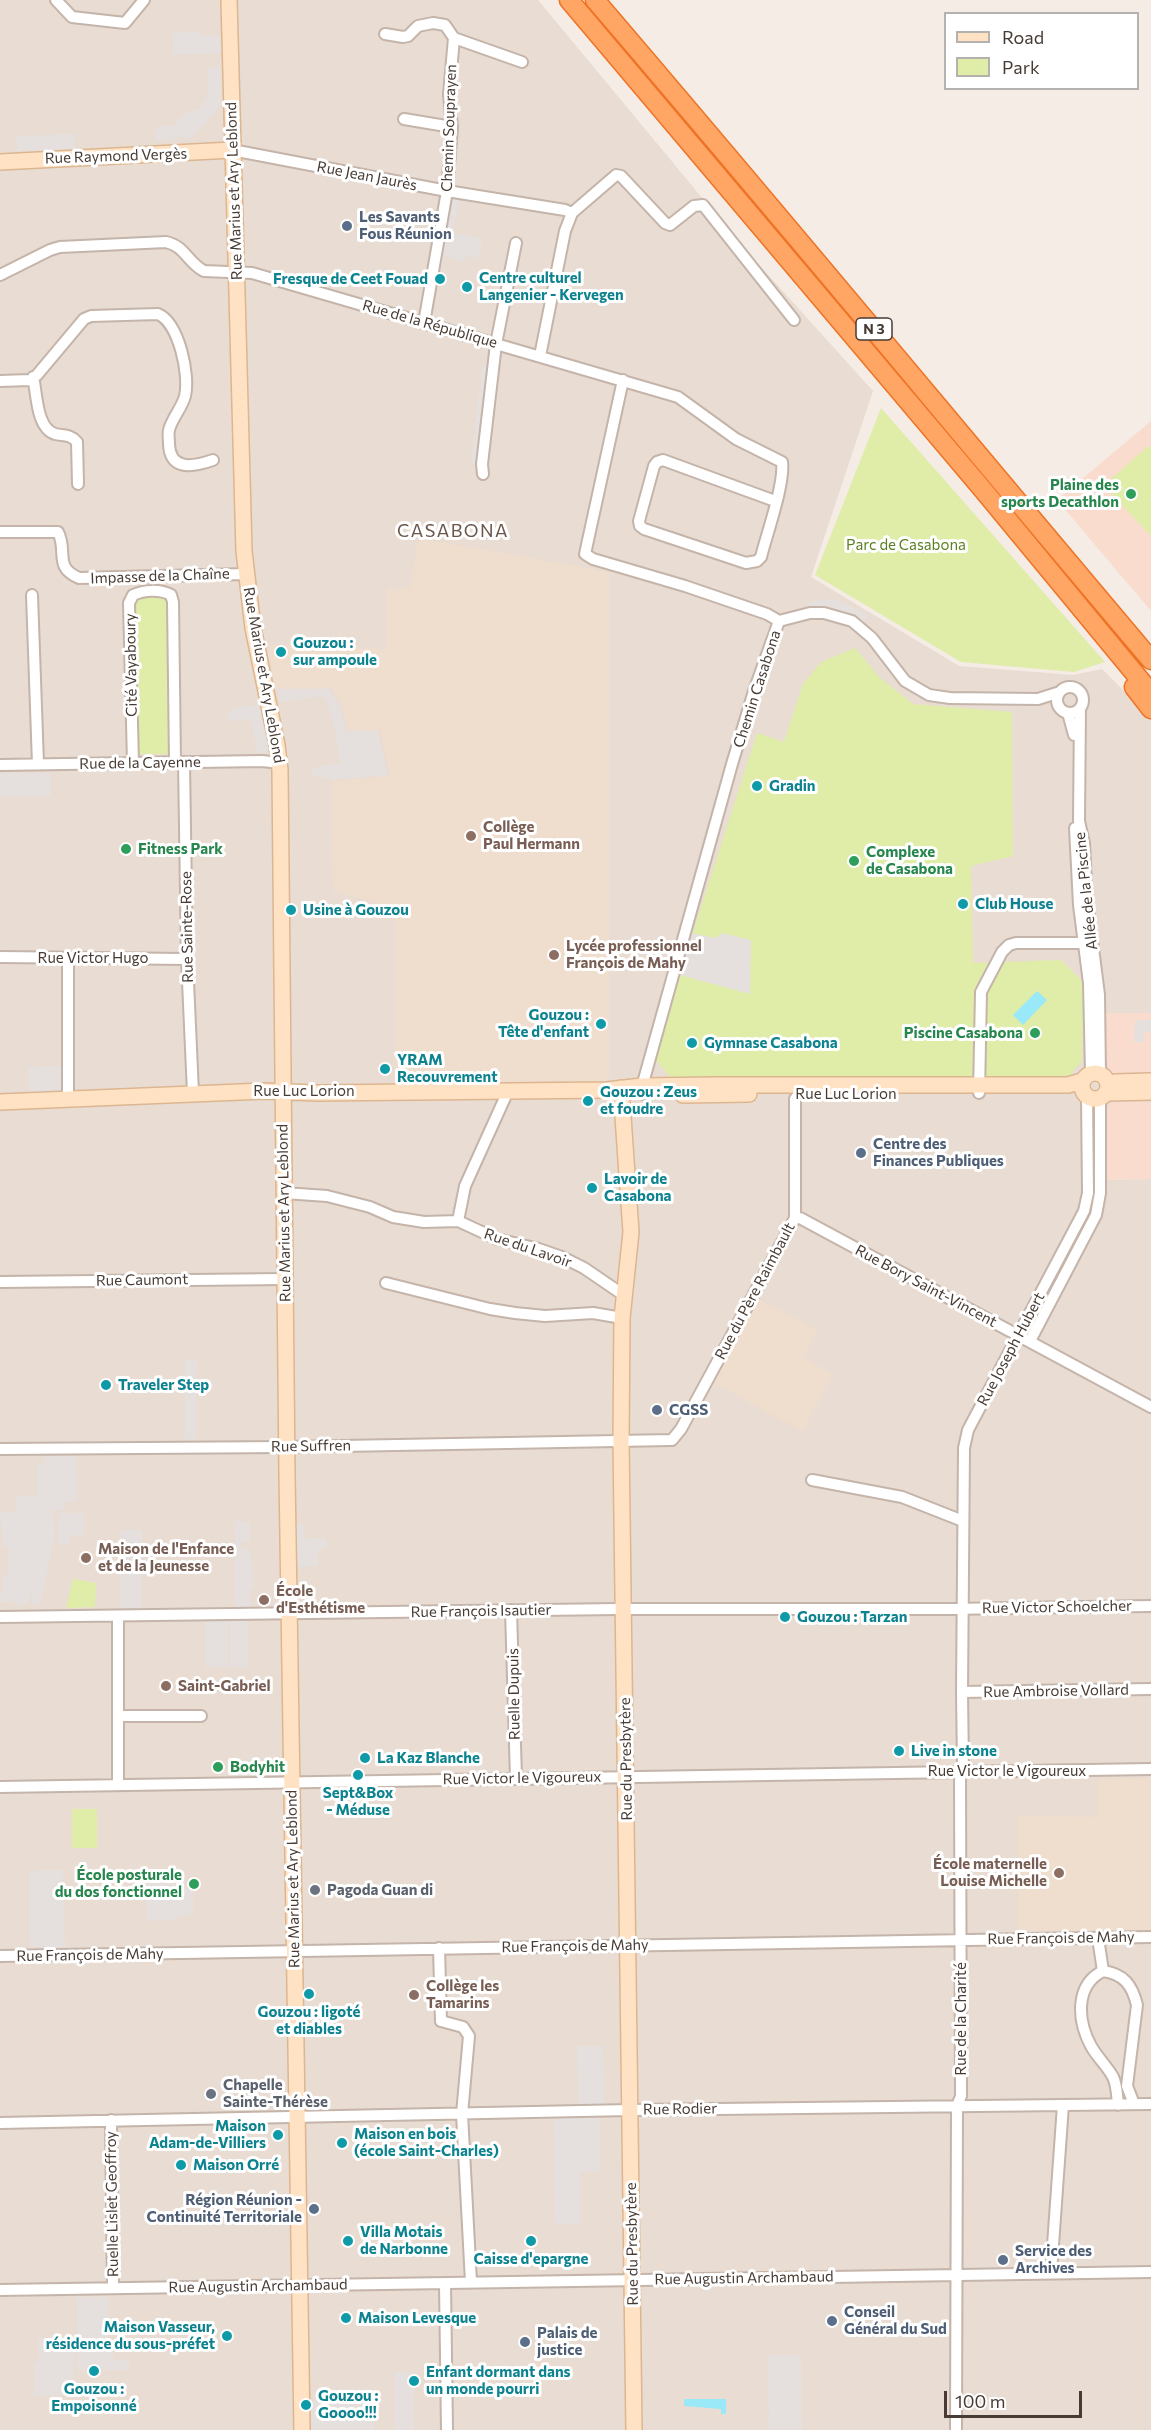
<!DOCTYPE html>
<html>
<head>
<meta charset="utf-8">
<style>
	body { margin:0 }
	#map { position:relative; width:1151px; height:2430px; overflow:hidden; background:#f4ece5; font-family:Commissioner,sans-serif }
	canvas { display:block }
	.legend { position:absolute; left:944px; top:12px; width:195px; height:78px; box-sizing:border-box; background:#fff; border:2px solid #b5b1ae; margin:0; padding:8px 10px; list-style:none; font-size:18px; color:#473b34 }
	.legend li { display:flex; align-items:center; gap:12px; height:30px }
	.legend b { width:30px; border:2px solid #b5b1ae }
	.scale { position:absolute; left:944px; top:2391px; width:138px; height:27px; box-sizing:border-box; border:3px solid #473b34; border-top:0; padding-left:8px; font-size:18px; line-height:21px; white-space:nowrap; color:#473b34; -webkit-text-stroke:4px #fff; paint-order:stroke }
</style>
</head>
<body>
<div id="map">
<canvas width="1151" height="2430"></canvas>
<ul class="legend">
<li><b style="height:8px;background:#ffe2c4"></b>Road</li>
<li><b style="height:16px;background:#dfeda9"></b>Park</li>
</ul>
<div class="scale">100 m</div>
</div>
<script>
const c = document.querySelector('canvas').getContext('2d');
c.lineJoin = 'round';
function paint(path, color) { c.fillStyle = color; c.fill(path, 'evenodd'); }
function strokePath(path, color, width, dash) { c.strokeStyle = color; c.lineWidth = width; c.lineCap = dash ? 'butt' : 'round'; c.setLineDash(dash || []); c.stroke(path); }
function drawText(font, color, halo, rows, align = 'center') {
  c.font = font + ' Commissioner,sans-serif'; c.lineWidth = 6; c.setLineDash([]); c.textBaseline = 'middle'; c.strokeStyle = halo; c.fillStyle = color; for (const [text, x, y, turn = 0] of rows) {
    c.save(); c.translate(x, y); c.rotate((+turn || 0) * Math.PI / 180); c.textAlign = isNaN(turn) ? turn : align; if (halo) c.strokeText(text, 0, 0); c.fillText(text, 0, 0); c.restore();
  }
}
const residential = new Path2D(`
	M 0,0 L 538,0 L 742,246 L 873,391 L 811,577 L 959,666 L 1073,675 L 1102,669 L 1151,718 L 1151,1102 L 1113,1102 L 1105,1180 L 1151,1179 L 1151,2430 L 0,2430 Z`);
const commercial = new Path2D(`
	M 1151,421 L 1151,611 L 1057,500 Z
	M 1106,1013 L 1151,1013 L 1151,1073 L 1114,1074 L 1108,1068 L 1106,1057 Z
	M 1113,1102 L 1151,1102 L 1151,1179 L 1104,1180 L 1105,1109 Z`);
const education = new Path2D(`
	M 418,538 L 609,572 L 609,1084 L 396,1084 L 395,908 L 333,891 L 331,781 L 390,776 L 380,730 L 348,730 L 341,704 L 332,688 L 275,688 L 268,645 L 387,649 L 387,589 L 410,588 Z
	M 757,1298 L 818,1330 L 803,1357 L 833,1374 L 803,1431 L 713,1383 Z
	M 1151,1778 L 1151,1930 L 1018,1931 L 1018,1816 L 1098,1817 L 1098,1779 Z`);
const green = new Path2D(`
	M 881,408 L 1105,662 L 1074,672 L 961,662 L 815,575 Z
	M 1147,447 L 1151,447 L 1151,536 L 1108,490 L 1111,479 Z
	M 145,597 L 163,597 L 168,604 L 171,754 L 138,754 L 135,605 L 139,600 Z
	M 855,648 L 879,677 L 913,704 L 1012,712 L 1013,856 L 971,866 L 973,963 L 1061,960 L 1084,983 L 1082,1062 L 1075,1068 L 1070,1077 L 671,1078 L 656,1060 L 679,976 L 757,733 L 784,742 L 803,684 L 821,662 Z
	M 73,1579 L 96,1583 L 95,1607 L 66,1608 Z
	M 72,1809 L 97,1809 L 97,1848 L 72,1848 Z`);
const parking = new Path2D(`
	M 200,32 L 201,36 L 220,36 L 221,53 L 173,55 L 173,33 Z
	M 220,67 L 221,102 L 216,111 L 189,140 L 185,136 L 177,139 L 156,141 L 156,126 L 174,126 L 185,113 L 199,109 L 208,97 L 208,68 Z
	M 75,134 L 75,149 L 17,151 L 16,136 Z
	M 442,195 L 459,199 L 453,233 L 482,239 L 479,258 L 466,256 L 464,262 L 444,257 L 430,321 Z
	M 482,365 L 494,367 L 482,464 L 471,463 Z
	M 823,599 L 839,600 L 869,616 L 859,627 L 810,613 L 810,602 Z
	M 278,689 L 329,689 L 341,708 L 346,731 L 378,731 L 388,775 L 331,780 L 312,775 L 312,768 L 340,763 L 335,730 L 326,698 L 319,696 L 280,702 Z
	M 261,704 L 270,745 L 269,749 L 264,753 L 257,752 L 251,718 L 229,722 L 227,712 L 231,712 L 231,709 Z
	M 0,773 L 51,773 L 51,796 L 0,797 Z
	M 691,933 L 716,938 L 722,933 L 751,940 L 750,994 L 680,975 Z
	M 1135,1020 L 1151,1020 L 1151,1031 L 1144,1033 L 1144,1042 L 1134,1042 Z
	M 61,1066 L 62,1095 L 29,1096 L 28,1067 Z
	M 185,1360 L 197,1360 L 196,1439 L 185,1439 Z
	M 45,1456 L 76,1456 L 77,1501 L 64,1502 L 64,1510 L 53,1511 L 55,1535 L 40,1605 L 32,1605 L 32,1592 L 28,1604 L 16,1604 L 13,1601 L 0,1602 L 0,1594 L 3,1593 L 3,1575 L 8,1574 L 9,1547 L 3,1546 L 0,1512 L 16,1511 L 16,1496 L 37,1496 L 37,1463 L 45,1463 Z
	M 59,1513 L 84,1513 L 84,1535 L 70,1535 L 69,1546 L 58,1544 Z
	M 235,1521 L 250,1522 L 250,1542 L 241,1542 L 241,1549 L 250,1549 L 254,1578 L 240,1580 L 253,1580 L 253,1589 L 249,1589 L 251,1607 L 235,1607 Z
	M 296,1525 L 304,1525 L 305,1539 L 326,1538 L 326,1548 L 318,1549 L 318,1566 L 297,1567 Z
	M 120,1530 L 142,1530 L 142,1608 L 120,1608 Z
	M 228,1620 L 228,1667 L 205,1667 L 205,1621 Z
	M 230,1620 L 248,1620 L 248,1667 L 230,1667 Z
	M 145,1869 L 173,1869 L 173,1889 L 193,1889 L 193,1915 L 178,1916 L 177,1920 L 147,1921 Z
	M 63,1870 L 65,1947 L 30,1947 L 29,1871 Z
	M 577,2046 L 603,2046 L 604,2105 L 578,2106 Z
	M 554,2118 L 600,2118 L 600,2171 L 580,2172 L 581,2224 L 555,2225 Z
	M 77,2297 L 108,2297 L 108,2341 L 113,2341 L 113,2360 L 129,2359 L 129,2370 L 77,2370 Z
	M 74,2337 L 73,2395 L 34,2396 L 34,2362 L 39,2362 L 38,2338 Z
	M 768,2355 L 801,2355 L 802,2430 L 769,2430 Z
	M 395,2372 L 414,2372 L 414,2430 L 395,2430 Z
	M 374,2400 L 374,2430 L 309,2430 L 309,2401 Z`);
const water = new Path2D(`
	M 1037,991 L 1047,1000 L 1023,1025 L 1013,1015 Z
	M 684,2399 L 726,2399 L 726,2414 L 721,2414 L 721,2409 L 684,2406 Z`);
const street = new Path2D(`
	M 56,0 L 72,17 L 125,23 L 144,0
	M 385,34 L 403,37 L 408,36 L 418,26 L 433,23 L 445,25 L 454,38
	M 454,38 L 522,62
	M 404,119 L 452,127
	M 232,150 L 447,191 L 565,210 L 572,213
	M 0,275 L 50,250 L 60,247 L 166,242 C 185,246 188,263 204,271 L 252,273 L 678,397 L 736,439 L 782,462 C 785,483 767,533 761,557 L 757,561 L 746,563 L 644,529 L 640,526 L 639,521 L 654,466 L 657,462 L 663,460 L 775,501
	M 424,323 L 447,191 L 452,127 L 449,94 L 454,38
	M 540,356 L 565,231 L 572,213 L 616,175 L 621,176 L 665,223 L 670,225 L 694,206 L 703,205 L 794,320
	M 33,377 C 37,393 36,428 55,434 C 64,436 70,434 77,442 L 78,484
	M 623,380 L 585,554 L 593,559 L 685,586 L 767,614 L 779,621
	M 0,381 L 30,380 L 37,375 L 84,319 L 91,316 L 158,314 C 179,323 190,375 185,396 C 182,408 172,418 169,430 C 168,434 169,439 169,444 C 170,471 193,467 213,460
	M 483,474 L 482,464 L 496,344 L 516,243
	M 0,532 L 58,532 C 68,551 53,567 79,578 L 246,574
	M 32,595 L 38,764
	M 779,621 L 810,613 L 824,613 L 852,621 L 872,638 L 905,681 L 929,695 L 950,698 L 1038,699 L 1060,692
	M1057 700a13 13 0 1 1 26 0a13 13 0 1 1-26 0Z
	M 1080,709 L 1079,821 L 1084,843 L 1087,901 L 1099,995 L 1100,1074
	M 1068,713 L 1074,735
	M 184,762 L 187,959 L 193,1093
	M 133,763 L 129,603 L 133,595 C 144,590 160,589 171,595 L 173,602 L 175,762
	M 0,765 L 262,761 L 280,763
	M 1075,828 L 1079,905 L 1089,983 L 1091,1073
	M 0,957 L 187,959
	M 68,958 L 68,1099
	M 979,1093 L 981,992 L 1002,952 L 1009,945 L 1016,943 L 1084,943 L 1089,947
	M 643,1094 L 643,1083 L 732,764 L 754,691 L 779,621
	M 284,1193 L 327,1196 L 370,1207 L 393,1217 L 424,1222 L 458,1221 L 497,1239 L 539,1249 L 562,1257 L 584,1268 L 625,1296
	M 795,1218 L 800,1218 L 1151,1407
	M 458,1221 L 465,1186 L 508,1091
	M 0,1282 L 285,1279
	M 386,1283 L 490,1309 L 515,1313 L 545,1316 L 593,1313 L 622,1318
	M 1030,1341 L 1096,1215 L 1100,1193 L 1100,1098
	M 0,1449 L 287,1447 L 672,1440 L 681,1429 L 795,1218 L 795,1099 L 801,1091 L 808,1086
	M 812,1480 L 902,1497 L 963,1521
	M 511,1610 L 516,1778
	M 118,1616 L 118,1785
	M 0,1617 L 618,1609 L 947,1609 L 1151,1606
	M 962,1692 L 1151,1689
	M 118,1716 L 201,1716
	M 0,1787 L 1151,1769
	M 1098,1938 L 1103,1971
	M 439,1948 L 441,2021 L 463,2027 L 469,2036 L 462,2114 L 471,2282
	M 0,1956 L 1151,1937
	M 1118,2105 C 1117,2095 1117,2085 1113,2077 C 1107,2066 1097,2057 1091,2046 C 1077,2020 1075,1985 1103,1971 C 1124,1974 1132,1985 1137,2005 L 1127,2086 L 1134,2104
	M 111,2120 L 113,2288
	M 0,2123 L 630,2110 L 1151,2104
	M 1051,2273 L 1063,2105
	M 445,2283 L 447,2430
	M 0,2290 L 1151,2272
	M 956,2430 L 957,2106 L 961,2096 L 960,1780 L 963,1767 L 962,1692 L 964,1448 L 968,1430 L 1084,1211 L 1088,1193 L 1087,1097`);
const secondary = new Path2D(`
	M 229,0 L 244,551 L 253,628 L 277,745 L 280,770 L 287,1475 L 302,2430
	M 0,162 L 232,150
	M1082 1086a13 13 0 1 1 26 0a13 13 0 1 1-26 0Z
	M 1115,1082 L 1151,1081
	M 621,1088 L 631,1232 L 622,1318 L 621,1441 L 634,2430
	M 1106,1093 L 1151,1092
	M 683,1095 L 749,1094
	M 0,1102 L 264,1091 L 318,1093 L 607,1090 L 642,1086 L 716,1085 L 1068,1085 L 1082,1081`);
const highway = new Path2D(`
	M 569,0 L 984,491 L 1151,693
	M 595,0 C 782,218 965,440 1151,660
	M 1134,687 L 1151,709`);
const markers = [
	[347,226,6,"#5c6f8a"],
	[440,279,6,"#0f9aa8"],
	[467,287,6,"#0f9aa8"],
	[1131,494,6,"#2e9e5b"],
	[281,652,6,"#0f9aa8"],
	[757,786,6,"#0f9aa8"],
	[471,836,6,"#8d6e63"],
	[126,849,6,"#2e9e5b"],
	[854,861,6,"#2e9e5b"],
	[963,904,6,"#0f9aa8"],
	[291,910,6,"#0f9aa8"],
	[554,955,6,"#8d6e63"],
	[601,1024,6,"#0f9aa8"],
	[1035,1033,6,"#2e9e5b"],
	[692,1043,6,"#0f9aa8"],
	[385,1069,6,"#0f9aa8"],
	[588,1101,6,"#0f9aa8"],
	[861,1153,6,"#5c6f8a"],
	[592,1188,6,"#0f9aa8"],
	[106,1385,6,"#0f9aa8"],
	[657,1410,6,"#5c6f8a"],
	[86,1558,6,"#8d6e63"],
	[264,1600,6,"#8d6e63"],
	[785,1617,6,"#0f9aa8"],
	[166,1686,6,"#8d6e63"],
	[899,1751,6,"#0f9aa8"],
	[365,1758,6,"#0f9aa8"],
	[218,1767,6,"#2e9e5b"],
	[358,1775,6,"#0f9aa8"],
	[1059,1873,6,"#8d6e63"],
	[194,1884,6,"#2e9e5b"],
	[315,1890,6,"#6b7280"],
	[309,1994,6,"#0f9aa8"],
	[414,1995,6,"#8d6e63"],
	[211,2094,6,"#6b7280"],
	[278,2135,6,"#0f9aa8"],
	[342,2143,6,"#0f9aa8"],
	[181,2165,6,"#0f9aa8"],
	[314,2209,6,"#5c6f8a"],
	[348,2241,6,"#0f9aa8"],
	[531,2241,6,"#0f9aa8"],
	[1003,2260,6,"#5c6f8a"],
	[346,2318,6,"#0f9aa8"],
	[832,2321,6,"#5c6f8a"],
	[227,2336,6,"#0f9aa8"],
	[525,2342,6,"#5c6f8a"],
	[94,2371,6,"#0f9aa8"],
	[414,2381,6,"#0f9aa8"],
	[306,2405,6,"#0f9aa8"]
];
const shields = [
	[874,329,36]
];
const shieldNames = [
	["N 3",874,329]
];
const streetNames = [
	["Chemin Souprayen",449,128,-88],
	["Rue Raymond Vergès",116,156,-2],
	["Rue Jean Jaurès",367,176,11],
	["Rue Marius et Ary Leblond",234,191,-92],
	["Rue de la République",430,324,16],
	["Impasse de la Chaîne",160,576,-2],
	["Cité Vayaboury",131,665,-91],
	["Rue Marius et Ary Leblond",264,675,80],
	["Chemin Casabona",757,689,-72],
	["Rue de la Cayenne",140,763,-1],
	["Allée de la Piscine",1086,891,-96],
	["Rue Sainte-Rose",187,927,-91],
	["Rue Victor Hugo",93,958],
	["Rue Luc Lorion",304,1091],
	["Rue Luc Lorion",846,1094],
	["Rue Marius et Ary Leblond",284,1213,-91],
	["Rue du Lavoir",528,1248,19],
	["Rue Caumont",142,1280,-1],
	["Rue Bory Saint-Vincent",926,1286,28],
	["Rue du Père Raimbault",755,1291,-62],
	["Rue Joseph Hubert",1011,1349,-62],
	["Rue Suffren",311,1446,-1],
	["Rue Victor Schoelcher",1057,1607,-1],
	["Rue François Isautier",481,1611,-1],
	["Rue Ambroise Vollard",1056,1691,-1],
	["Ruelle Dupuis",514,1694,-91],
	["Rue du Presbytère",626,1759,-91],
	["Rue Victor le Vigoureux",1007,1771],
	["Rue Victor le Vigoureux",522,1778,-1],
	["Rue Marius et Ary Leblond",293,1879,-91],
	["Rue François de Mahy",1061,1938,-1],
	["Rue François de Mahy",575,1946,-1],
	["Rue François de Mahy",90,1955,-1],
	["Rue de la Charité",961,2019,-90],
	["Rue Rodier",680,2109,-1],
	["Ruelle Lislet Geoffroy",112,2204,-91],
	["Rue du Presbytère",632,2244,-91],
	["Rue Augustin Archambaud",744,2278,-1],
	["Rue Augustin Archambaud",258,2286,-1]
];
const serviceNames = [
	["Les Savants",359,217],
	["Fous Réunion",359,234],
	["Centre des",873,1144],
	["Finances Publiques",873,1161],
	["CGSS",669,1410],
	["Région Réunion -",302,2200,"right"],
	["Continuité Territoriale",302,2217,"right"],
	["Service des",1015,2251],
	["Archives",1015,2268],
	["Conseil",844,2312],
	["Général du Sud",844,2329],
	["Palais de",537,2333],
	["justice",537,2350]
];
const cultureNames = [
	["Centre culturel",479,278],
	["Langenier - Kervegen",479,295],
	["Fresque de Ceet Fouad",428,279,"right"],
	["Gouzou :",293,643],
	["sur ampoule",293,660],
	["Gradin",769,786],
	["Club House",975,904],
	["Usine à Gouzou",303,910],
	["Gouzou :",589,1015,"right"],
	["Tête d'enfant",589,1032,"right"],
	["Gymnase Casabona",704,1043],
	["YRAM",397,1060],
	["Recouvrement",397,1077],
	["Gouzou : Zeus",600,1092],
	["et foudre",600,1109],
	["Lavoir de",604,1179],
	["Casabona",604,1196],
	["Traveler Step",118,1385],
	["Gouzou : Tarzan",797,1617],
	["Live in stone",911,1751],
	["La Kaz Blanche",377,1758],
	["Sept&Box",358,1793,"center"],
	["- Méduse",358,1810,"center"],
	["Gouzou : ligoté",309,2012,"center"],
	["et diables",309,2029,"center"],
	["Maison",266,2126,"right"],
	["Adam-de-Villiers",266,2143,"right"],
	["Maison en bois",354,2134],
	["(école Saint-Charles)",354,2151],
	["Maison Orré",193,2165],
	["Villa Motais",360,2232],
	["de Narbonne",360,2249],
	["Caisse d'epargne",531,2259,"center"],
	["Maison Levesque",358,2318],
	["Maison Vasseur,",215,2327,"right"],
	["résidence du sous-préfet",215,2344,"right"],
	["Enfant dormant dans",426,2372],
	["un monde pourri",426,2389],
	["Gouzou :",94,2389,"center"],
	["Empoisonné",94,2406,"center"],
	["Gouzou :",318,2396],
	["Goooo!!!",318,2413]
];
const leisureNames = [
	["Plaine des",1119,485],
	["sports Decathlon",1119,502],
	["Fitness Park",138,849,"left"],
	["Complexe",866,852,"left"],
	["de Casabona",866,869,"left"],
	["Piscine Casabona",1023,1033],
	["Bodyhit",230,1767,"left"],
	["École posturale",182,1875],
	["du dos fonctionnel",182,1892]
];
const parkNames = [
	["Parc de Casabona",906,545]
];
const educationNames = [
	["Collège",483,827],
	["Paul Hermann",483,844],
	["Lycée professionnel",566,946],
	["François de Mahy",566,963],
	["Maison de l'Enfance",98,1549],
	["et de la Jeunesse",98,1566],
	["École",276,1591],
	["d'Esthétisme",276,1608],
	["Saint-Gabriel",178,1686],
	["École maternelle",1047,1864,"right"],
	["Louise Michelle",1047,1881,"right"],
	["Collège les",426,1986],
	["Tamarins",426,2003]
];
const worshipNames = [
	["Pagoda Guan di",327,1890],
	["Chapelle",223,2085],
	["Sainte-Thérèse",223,2102]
];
const quarterNames = [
	["CASABONA",453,531]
];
paint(residential, '#e9dcd2');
paint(commercial, '#f9dccd');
paint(education, '#efddcd');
paint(green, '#dfeda9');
paint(parking, '#e5e0de');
paint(water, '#9ae9f8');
strokePath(street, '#c4b4a9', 14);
strokePath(secondary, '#dcb691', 18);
strokePath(highway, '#ee7325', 21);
strokePath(street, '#fff', 10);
strokePath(secondary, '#ffe2c4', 15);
strokePath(highway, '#ffa665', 18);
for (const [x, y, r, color] of markers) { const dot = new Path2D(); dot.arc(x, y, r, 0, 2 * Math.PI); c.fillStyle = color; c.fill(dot); strokePath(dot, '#fff', 2); }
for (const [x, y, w] of shields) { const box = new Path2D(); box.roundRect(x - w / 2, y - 11, w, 22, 4.5); c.fillStyle = '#fff'; c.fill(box); strokePath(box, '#473b34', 1.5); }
drawText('bold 14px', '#473b34', null, shieldNames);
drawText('15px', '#473b34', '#fff', streetNames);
drawText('bold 15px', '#4e5e75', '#fff', serviceNames, 'left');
drawText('bold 15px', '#0d838f', '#fff', cultureNames, 'left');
drawText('bold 15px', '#27864d', '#fff', leisureNames, 'right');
drawText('15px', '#5c8021', '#fff', parkNames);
drawText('bold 15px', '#785e54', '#fff', educationNames, 'left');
drawText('bold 15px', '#5b616d', '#fff', worshipNames, 'left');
c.letterSpacing = '1.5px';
drawText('18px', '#6b564a', '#fff', quarterNames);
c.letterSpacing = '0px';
</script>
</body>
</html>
